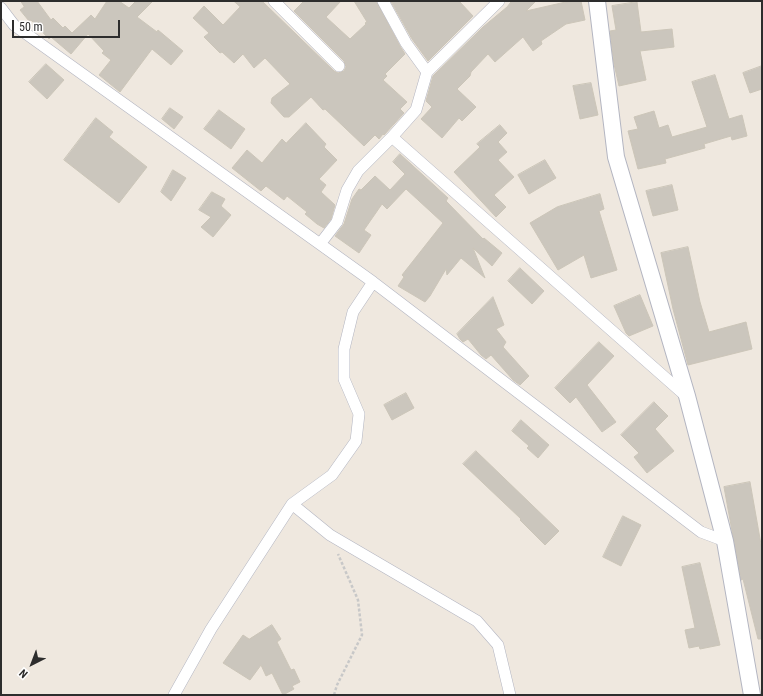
<!DOCTYPE html>
<html>
<head>
<meta charset="utf-8">
<style>
	body { margin:0 }
	#map { position:relative; width:763px; height:696px; overflow:hidden; background:#efe8df; font-family:"Roboto Condensed",sans-serif }
	canvas { display:block }
	.frame { position:absolute; inset:0; border:2px solid #2d2d2d; pointer-events:none }
	.north { position:absolute; left:12px; top:644px; width:40px; height:40px; -webkit-text-stroke:3px #fff; paint-order:stroke; rotate:222deg; font-size:11px; font-weight:700; line-height:16px; text-align:center; color:#2d2d2d }
	.north::after { content:''; display:block; margin:auto; width:14px; height:18px; background:#2d2d2d; clip-path:polygon(50% 0,100% 100%,50% 72%,0 100%) }
	.scale { position:absolute; left:12px; top:20px; width:108px; height:18px; box-sizing:border-box; border:2px solid #2d2d2d; border-top:0; padding-left:5px; font-size:12px; line-height:14px; white-space:nowrap; color:#2d2d2d; -webkit-text-stroke:3px #fff; paint-order:stroke }
</style>
</head>
<body>
<div id="map">
<canvas width="763" height="696"></canvas>
<div class="frame"></div>
<div class="north">N</div>
<div class="scale">50 m</div>
</div>
<script>
const c = document.querySelector('canvas').getContext('2d');
c.lineJoin = 'round';
function paint(path, color) { c.fillStyle = color; c.fill(path, 'evenodd'); }
function strokePath(path, color, width, dash) { c.strokeStyle = color; c.lineWidth = width; c.lineCap = dash ? 'butt' : 'round'; c.setLineDash(dash || []); c.stroke(path); }
const building = new Path2D(`
	M 21,1 L 37,1 L 51,20 L 53,18 L 63,28 L 65,26 L 72,33 L 91,15 L 95,19 L 107,1 L 119,1 L 129,8 L 136,1 L 153,1 L 137,17 L 157,32 L 158,30 L 183,51 L 171,65 L 152,49 L 120,92 L 99,75 L 111,60 L 102,53 L 104,51 L 88,34 L 71,54 L 51,37 L 49,39 L 31,20 L 29,21 L 20,10 L 24,7 Z
	M 234,1 L 262,1 L 334,71 L 338,73 L 344,71 L 346,67 L 344,61 L 294,11 L 304,1 L 341,1 L 326,17 L 350,39 L 366,24 L 365,23 L 367,22 L 354,1 L 376,1 L 400,46 L 405,54 L 385,74 L 387,76 L 383,80 L 407,102 L 400,109 L 404,113 L 384,135 L 383,134 L 379,139 L 375,135 L 364,146 L 325,109 L 323,110 L 311,97 L 289,117 L 284,117 L 271,103 L 272,98 L 290,84 L 265,58 L 254,68 L 243,54 L 234,63 L 222,52 L 220,53 L 204,37 L 209,33 L 193,18 L 204,6 L 223,25 L 240,7 Z
	M 391,1 L 459,1 L 473,16 L 428,61 L 412,39 Z
	M 512,1 L 536,1 L 526,11 L 570,1 L 581,1 L 585,20 L 566,24 L 541,41 L 542,44 L 533,51 L 523,37 L 495,62 L 488,54 L 471,72 L 470,76 L 457,89 L 476,107 L 462,121 L 459,118 L 442,138 L 421,119 L 432,107 L 426,101 L 433,76 L 483,27 L 507,7 Z
	M 637,2 L 641,32 L 672,29 L 674,47 L 640,51 L 646,80 L 619,86 L 614,64 L 610,31 L 616,30 L 612,6 Z
	M 46,64 L 64,80 L 47,99 L 29,82 Z
	M 762,66 L 762,89 L 750,93 L 743,73 Z
	M 715,75 L 729,119 L 742,115 L 747,136 L 732,140 L 731,136 L 704,144 L 705,148 L 665,159 L 666,163 L 638,169 L 628,131 L 638,129 L 634,117 L 654,111 L 659,128 L 668,125 L 672,137 L 707,127 L 692,82 Z
	M 591,83 L 598,115 L 580,119 L 573,86 Z
	M 170,108 L 183,117 L 174,129 L 162,119 Z
	M 219,110 L 245,129 L 231,149 L 204,129 Z
	M 96,118 L 113,132 L 109,137 L 147,167 L 119,203 L 64,160 Z
	M 306,123 L 326,144 L 324,147 L 337,160 L 319,179 L 326,185 L 321,192 L 335,205 L 331,219 L 324,228 L 317,224 L 305,214 L 307,212 L 287,196 L 284,200 L 266,186 L 261,191 L 232,168 L 247,150 L 262,163 L 282,139 L 286,143 Z
	M 500,125 L 507,133 L 498,142 L 507,152 L 498,160 L 514,177 L 494,195 L 506,207 L 496,217 L 454,172 L 480,147 L 477,144 Z
	M 400,154 L 448,198 L 446,201 L 483,239 L 484,238 L 502,253 L 492,266 L 473,248 L 485,278 L 461,258 L 447,275 L 446,269 L 430,296 L 425,302 L 398,286 L 404,277 L 402,275 L 443,223 L 406,189 L 387,209 L 382,204 L 364,230 L 371,235 L 359,253 L 335,236 L 344,224 L 352,199 L 359,189 L 361,190 L 375,176 L 390,190 L 405,174 L 393,162 Z
	M 545,160 L 556,178 L 529,194 L 518,175 Z
	M 173,170 L 186,178 L 171,201 L 161,192 Z
	M 672,185 L 678,210 L 653,216 L 646,191 Z
	M 212,192 L 225,199 L 221,206 L 231,215 L 213,237 L 201,227 L 211,217 L 199,210 Z
	M 600,194 L 604,209 L 599,211 L 617,270 L 591,278 L 584,255 L 558,270 L 530,223 L 557,207 Z
	M 688,247 L 700,302 L 709,332 L 746,322 L 752,349 L 688,365 L 673,309 L 661,253 Z
	M 520,268 L 544,291 L 532,304 L 508,281 Z
	M 640,295 L 653,326 L 629,336 L 626,333 L 614,306 Z
	M 493,297 L 504,325 L 496,329 L 506,342 L 503,347 L 529,376 L 520,385 L 513,380 L 491,355 L 486,359 L 481,355 L 468,339 L 463,342 L 460,339 L 457,334 Z
	M 599,342 L 614,356 L 587,385 L 616,422 L 602,432 L 576,397 L 570,403 L 555,388 Z
	M 406,393 L 414,408 L 392,420 L 384,405 Z
	M 654,402 L 668,416 L 655,429 L 674,451 L 647,473 L 634,457 L 639,453 L 621,435 Z
	M 521,420 L 549,445 L 538,458 L 527,448 L 529,446 L 512,431 Z
	M 476,451 L 559,531 L 545,545 L 520,520 L 521,519 L 463,464 Z
	M 750,482 L 762,550 L 762,639 L 758,639 L 743,579 L 741,580 L 724,487 Z
	M 623,516 L 641,525 L 621,566 L 603,557 Z
	M 700,563 L 720,645 L 700,649 L 699,646 L 689,648 L 685,630 L 695,628 L 682,567 Z
	M 272,625 L 281,639 L 277,642 L 291,670 L 294,669 L 300,682 L 292,686 L 294,689 L 283,695 L 272,673 L 266,676 L 261,665 L 250,680 L 223,663 L 243,635 L 249,639 Z`);
const path = new Path2D(`
	M 334,695 L 337,685 L 362,635 L 358,600 L 338,554`);
const street = new Path2D(`
	M 274,1 L 339,66
	M 383,1 L 406,43 L 427,72
	M 1,8 L 14,25 L 373,282 L 701,532 L 725,541
	M 392,137 L 686,396
	M 320,244 L 337,222 L 347,190 L 358,171 L 392,137 L 416,110 L 427,72 L 499,1
	M 292,504 L 330,535 L 477,621 L 498,645 L 510,695
	M 174,695 L 211,629 L 292,504 L 332,475 L 356,441 L 359,414 L 344,379 L 344,349 L 353,312 L 373,282`);
const secondary = new Path2D(`
	M 597,1 L 616,157 L 687,396 L 725,541 L 752,695`);
paint(building, '#cbc6bd');
strokePath(building, '#cbc5b8', 1);
strokePath(street, '#b3b5c1', 12);
strokePath(secondary, '#b3b5c1', 18);
strokePath(path, '#c8c8c8', 2.5, [3, 2]);
strokePath(street, '#fff', 11);
strokePath(secondary, '#fff', 16);
</script>
</body>
</html>
